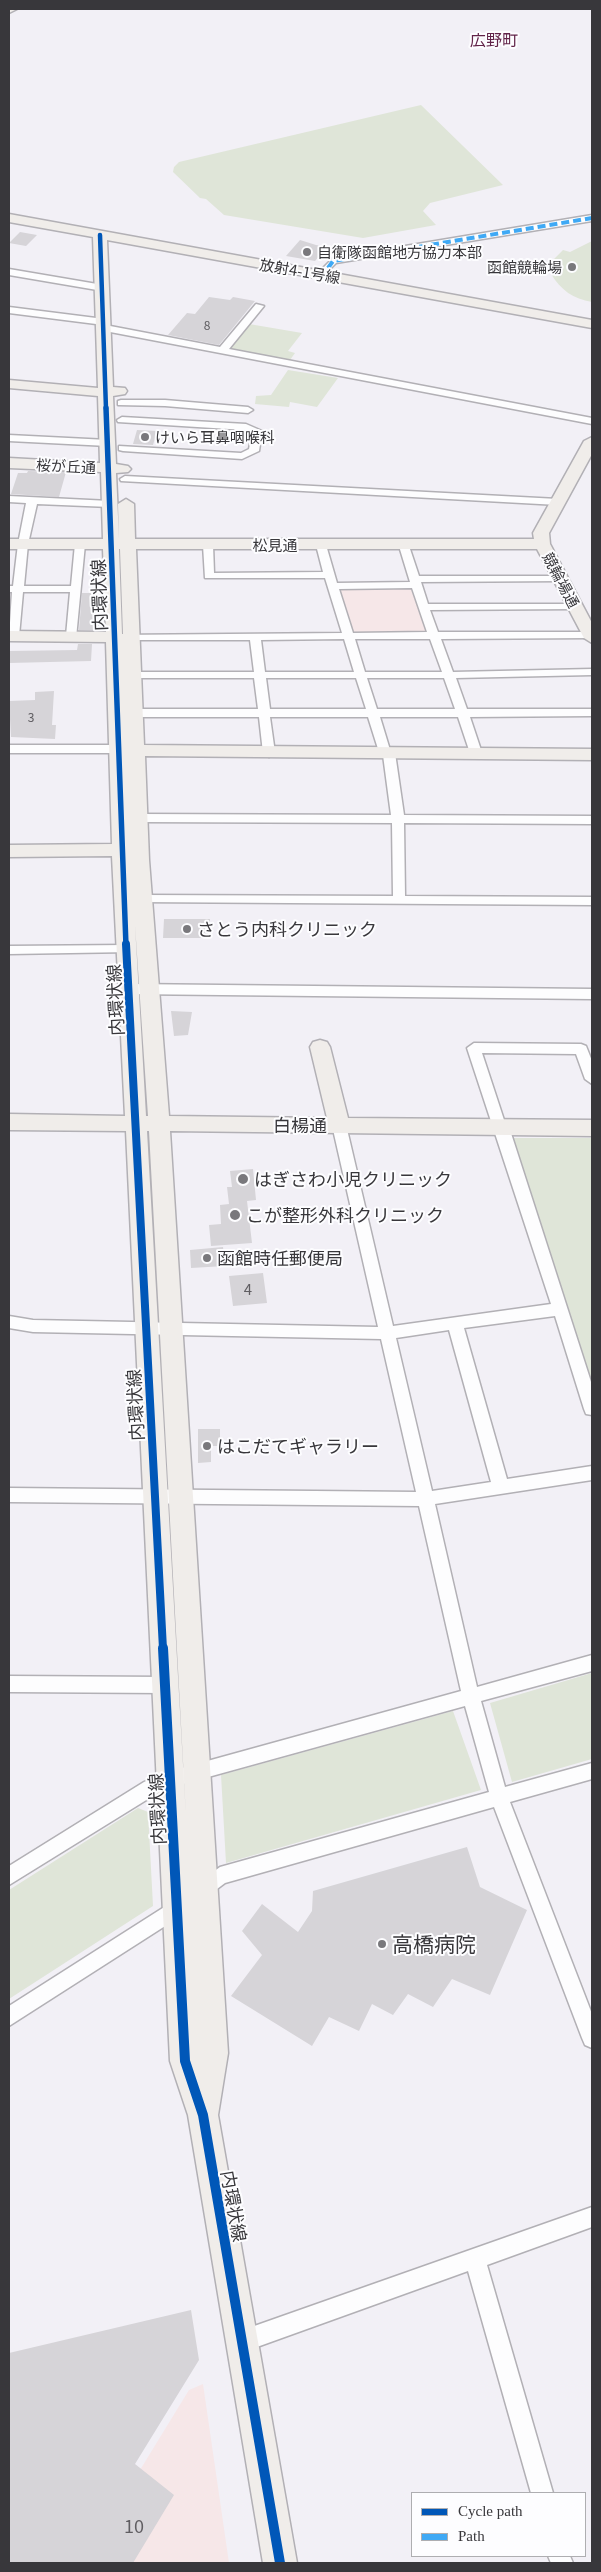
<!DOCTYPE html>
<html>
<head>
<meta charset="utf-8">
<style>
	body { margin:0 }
	#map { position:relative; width:601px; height:2572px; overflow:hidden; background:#f2f0f6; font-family:Georgia,serif }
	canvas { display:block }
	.frame { position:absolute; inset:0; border:10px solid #38373b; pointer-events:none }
	.legend { position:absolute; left:411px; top:2492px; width:175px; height:65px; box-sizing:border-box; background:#fdfdff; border:1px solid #aeaeb1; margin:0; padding:6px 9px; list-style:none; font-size:15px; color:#38373b }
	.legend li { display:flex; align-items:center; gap:10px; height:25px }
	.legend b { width:25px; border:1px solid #aeaeb1 }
</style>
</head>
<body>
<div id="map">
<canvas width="601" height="2572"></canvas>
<div class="frame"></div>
<ul class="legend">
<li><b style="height:6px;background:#0057b8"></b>Cycle path</li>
<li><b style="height:6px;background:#3fa9f5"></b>Path</li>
</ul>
</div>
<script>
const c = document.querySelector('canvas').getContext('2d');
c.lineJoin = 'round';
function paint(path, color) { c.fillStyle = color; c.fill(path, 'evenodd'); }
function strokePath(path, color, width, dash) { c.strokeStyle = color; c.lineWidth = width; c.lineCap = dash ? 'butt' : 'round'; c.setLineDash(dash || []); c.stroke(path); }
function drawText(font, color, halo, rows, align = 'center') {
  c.font = font + ' Georgia,"Noto Sans JP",serif'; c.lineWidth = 4; c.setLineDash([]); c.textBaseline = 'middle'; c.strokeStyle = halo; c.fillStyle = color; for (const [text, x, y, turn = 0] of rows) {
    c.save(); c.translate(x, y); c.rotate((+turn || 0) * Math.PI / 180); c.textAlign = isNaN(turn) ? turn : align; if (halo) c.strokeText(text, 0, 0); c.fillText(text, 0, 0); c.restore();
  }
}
const education = new Path2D(`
	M 339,588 L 411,589 L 427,632 L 353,632 Z
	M 203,2384 L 229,2563 L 83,2563 L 189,2390 Z`);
const green = new Path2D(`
	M 421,105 L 503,185 L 430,203 L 423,211 L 436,225 L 363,238 L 224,215 L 206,199 L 200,198 L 173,172 L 174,167 L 179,162 Z
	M 592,241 L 592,302 C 573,299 561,290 551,274 L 554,259 L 563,250 L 570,252 Z
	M 249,324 L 302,333 L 288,351 L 295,353 L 290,360 L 230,349 Z
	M 288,370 L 338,378 L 317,407 L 290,402 L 289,407 L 255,404 L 256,396 L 271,395 Z
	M 512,1138 L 592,1138 L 592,1386 Z
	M 592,1673 L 592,1759 L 512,1782 L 490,1703 Z
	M 453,1711 L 481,1790 L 226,1863 L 221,1775 Z
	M 138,1808 L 148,1812 L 153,1906 L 9,1999 L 9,1890 Z`);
const building = new Path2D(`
	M 20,232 L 37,235 L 26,246 L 9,243 Z
	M 300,240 L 316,245 L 327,247 L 315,261 L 286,256 Z
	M 209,297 L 230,300 L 233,297 L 255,301 L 219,345 L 168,335 L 187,313 L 195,314 Z
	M 137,430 L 157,431 L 153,445 L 133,444 Z
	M 28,471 L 66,472 L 59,497 L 11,494 L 18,473 L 27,473 Z
	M 82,593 L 98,593 L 99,627 L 94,627 L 93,630 L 79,630 Z
	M 78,644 L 92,644 L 91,661 L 9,663 L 9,651 L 77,650 Z
	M 54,691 L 52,725 L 56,725 L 55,739 L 11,737 L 9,701 L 35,700 L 35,692 Z
	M 164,919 L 210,919 L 210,938 L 163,938 Z
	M 171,1011 L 192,1012 L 188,1035 L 174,1036 Z
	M 253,1169 L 256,1200 L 247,1201 L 252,1243 L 211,1246 L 209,1225 L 221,1224 L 220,1205 L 229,1204 L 227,1187 L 232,1187 L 230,1171 Z
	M 223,1247 L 225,1266 L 191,1268 L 190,1250 Z
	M 263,1273 L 267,1303 L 233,1306 L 229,1276 Z
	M 198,1429 L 220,1429 L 220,1446 L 211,1446 L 211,1462 L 198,1463 Z
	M 467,1847 L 480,1887 L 527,1910 L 490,1995 L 452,1979 L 433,2007 L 408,1994 L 393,2015 L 372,2004 L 359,2031 L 329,2017 L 312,2046 L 231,1996 L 262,1955 L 242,1931 L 262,1904 L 298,1932 L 312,1911 L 313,1891 Z
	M 191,2310 L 199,2360 L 135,2464 L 174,2495 L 133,2563 L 9,2563 L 9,2353 Z`);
const street = new Path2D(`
	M 592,215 L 592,221 L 336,263 L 328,271 L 323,268 L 333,258 Z
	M 9,269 L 103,285 L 108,288 L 103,291 L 9,275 Z
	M 256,304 L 264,306 L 229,349 L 592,418 L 592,424 L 105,331 L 100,328 L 105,325 L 220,347 Z
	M 9,307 L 104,319 L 109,322 L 104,325 L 9,313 Z
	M 121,400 L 165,400 L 248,407 L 253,410 L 248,413 L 165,406 L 118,405 L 118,401 Z
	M 122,417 L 246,424 L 262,431 L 259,451 L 242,459 L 123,451 L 119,450 L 119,446 L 241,453 L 249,449 L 252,433 L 245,430 L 118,422 L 117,420 Z
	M 9,435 L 108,440 L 113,443 L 108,446 L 9,441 Z
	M 125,476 L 558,499 L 563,502 L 558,505 L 121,481 L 120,479 Z
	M 9,496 L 110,501 L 115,504 L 110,507 L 37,504 L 28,544 L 24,586 L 71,586 L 75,544 L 80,541 L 85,544 L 76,638 L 68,638 L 66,636 L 70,592 L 23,592 L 19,636 L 13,639 L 9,638 L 12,592 L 9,592 L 9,586 L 13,586 L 18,544 L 26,503 L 9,502 Z
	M 208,542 L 213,545 L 214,573 L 323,572 L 316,545 L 321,542 L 326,545 L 337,583 L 410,582 L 399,546 L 404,543 L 409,546 L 419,576 L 565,576 L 566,578 L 561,581 L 421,582 L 428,604 L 580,604 L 580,608 L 576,609 L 430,610 L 438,632 L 592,632 L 591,638 L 441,639 L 453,672 L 592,669 L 592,675 L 456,678 L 467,709 L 592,709 L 592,716 L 470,717 L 482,753 L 476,757 L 470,753 L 458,717 L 380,717 L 390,750 L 395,753 L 404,815 L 592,816 L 592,824 L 404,823 L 405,896 L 592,897 L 592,905 L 138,902 L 137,899 L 138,896 L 143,895 L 393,896 L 392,823 L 139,822 L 133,818 L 139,814 L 391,815 L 383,755 L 379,752 L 368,717 L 270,717 L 275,753 L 269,757 L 263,753 L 259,717 L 135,717 L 129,713 L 135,709 L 258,709 L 254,678 L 133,678 L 127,675 L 133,672 L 254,672 L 250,640 L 120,640 L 114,637 L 116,635 L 342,633 L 325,578 L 205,578 L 203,545 ZM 412,588 L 427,632 L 353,633 L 339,589 ZM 344,639 L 354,672 L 265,672 L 261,640 ZM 355,639 L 430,639 L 442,672 L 365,672 ZM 266,678 L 356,678 L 366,709 L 270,709 ZM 367,678 L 444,678 L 455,709 L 377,709 Z
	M 9,745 L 119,745 L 125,749 L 119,753 L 9,753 Z
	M 127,945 L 134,949 L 132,952 L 9,954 L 9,946 Z
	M 129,984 L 592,989 L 592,999 L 129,994 L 122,989 Z
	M 474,1043 L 581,1044 L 586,1046 L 592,1061 L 592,1084 L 585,1079 L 576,1054 L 482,1053 L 505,1123 L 509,1127 L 592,1385 L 592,1415 L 586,1414 L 584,1409 L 555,1316 L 464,1328 L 507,1479 L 592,1466 L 592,1480 L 435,1504 L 477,1687 L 592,1655 L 592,1671 L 481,1701 L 505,1787 L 592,1763 L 592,1779 L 510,1802 L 592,2014 L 592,2048 L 585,2045 L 582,2038 L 494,1807 L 225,1883 L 201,1901 L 194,1898 L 192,1892 L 194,1886 L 220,1867 L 489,1792 L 465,1706 L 172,1787 L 156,1794 L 9,1885 L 9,1866 L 144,1782 L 164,1773 L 461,1691 L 419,1506 L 9,1502 L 9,1488 L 416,1492 L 381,1339 L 33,1332 L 9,1328 L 9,1316 L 33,1320 L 378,1327 L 332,1125 L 339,1120 L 346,1125 L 393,1326 L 551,1304 L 467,1048 ZM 449,1330 L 491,1482 L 432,1491 L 396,1338 Z
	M 9,1676 L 165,1677 L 171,1680 L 174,1685 L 171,1690 L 165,1693 L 9,1692 Z
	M 180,1897 L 187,1900 L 189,1906 L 187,1912 L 9,2026 L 9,2006 Z
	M 592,2207 L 592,2227 L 487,2265 L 553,2493 L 531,2493 L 468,2271 L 243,2352 L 236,2348 L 232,2341 L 236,2334 L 243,2330 Z
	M 548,2556 L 570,2556 L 573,2563 L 551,2563 Z`);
const secondary = new Path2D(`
	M 9,9 L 17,9 L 9,13 Z
	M 9,214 L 592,320 L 592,328 L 107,240 L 113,387 L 125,388 L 127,391 L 125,394 L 113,396 L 116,464 L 128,466 L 131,469 L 128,472 L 116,473 L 119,539 L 118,504 L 126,499 L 134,504 L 135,539 L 534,539 L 533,533 L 584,441 L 592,437 L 592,454 L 549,533 L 550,544 L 592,623 L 592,643 L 584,638 L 537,549 L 136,549 L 144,745 L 592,749 L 592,760 L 145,756 L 149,860 L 169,1116 L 327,1118 L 310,1047 L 313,1042 L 320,1040 L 327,1042 L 330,1047 L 348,1118 L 592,1120 L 592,1136 L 170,1131 L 228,2053 L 218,2115 L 297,2563 L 263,2563 L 188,2115 L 170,2061 L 126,1131 L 9,1130 L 9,1114 L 125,1116 L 112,856 L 9,857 L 9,845 L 112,844 L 106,642 L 9,641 L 9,631 L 106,632 L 103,549 L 9,549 L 9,539 L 103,539 L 101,472 L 9,468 L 9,458 L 100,463 L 98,396 L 9,388 L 9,380 L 98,388 L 93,237 L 9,222 ZM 119,549 L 120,549 L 123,634 L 122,634 ZM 135,925 L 148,1116 L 146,1116 ZM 147,1131 L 149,1131 L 186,1817 Z`);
const quiet = new Path2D(`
	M 328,268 L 333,261 L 592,218`);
const cyclewayFar3 = new Path2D(`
	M 100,235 L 106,409`);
const cyclewayFar2 = new Path2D(`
	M 106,408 L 126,946`);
const cyclewayFar1 = new Path2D(`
	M 126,944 L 163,1649`);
const cycleway = new Path2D(`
	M 163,1648 L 185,2061 L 203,2115 L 280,2563`);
const markers = [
	[307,252,5,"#79787c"],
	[572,267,5,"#79787c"],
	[145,437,5,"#79787c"],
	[187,929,5,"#79787c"],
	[243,1179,6,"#79787c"],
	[235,1215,6,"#79787c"],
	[207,1258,5,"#79787c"],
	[207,1446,5,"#79787c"],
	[382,1944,5,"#79787c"]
];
const farNumbernames = [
	["8",207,325],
	["3",31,717]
];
const farPoinames = [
	["自衛隊函館地方協力本部",317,252],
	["函館競輪場",562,267,"right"],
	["けいら耳鼻咽喉科",155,437]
];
const farStreetnames = [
	["放射4-1号線",300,271,10],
	["桜が丘通",66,466,3],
	["松見通",275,545],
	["競輪場通",561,580,62]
];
const numberNames = [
	["4",248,1289]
];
const farQuarternames = [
	["広野町",494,40]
];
const streetNames = [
	["内環状線",99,595,-92],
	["内環状線",115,1000,-93],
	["白楊通",300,1125],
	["内環状線",135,1405,-93],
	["内環状線",157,1809,-93],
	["内環状線",234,2206,80]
];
const poiNames = [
	["さとう内科クリニック",197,929],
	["はぎさわ小児クリニック",254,1179],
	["こが整形外科クリニック",246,1215],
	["函館時任郵便局",217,1258],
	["はこだてギャラリー",217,1446]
];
const nearNumbernames = [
	["10",134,2526]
];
const nearPoinames = [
	["高橋病院",392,1944]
];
paint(education, '#f6e7e8');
paint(green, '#dfe5d8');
paint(building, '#d6d4d8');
strokePath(street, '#b2b0b5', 3);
strokePath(secondary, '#b2b0b5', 3);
paint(street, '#fdfdfe');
paint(secondary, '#f0edea');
strokePath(quiet, '#3fa9f5', 4, [8, 4]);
strokePath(cyclewayFar3, '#0057b8', 4.5);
strokePath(cyclewayFar2, '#0057b8', 5.5);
strokePath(cyclewayFar1, '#0057b8', 8);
strokePath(cycleway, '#0057b8', 10);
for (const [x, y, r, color] of markers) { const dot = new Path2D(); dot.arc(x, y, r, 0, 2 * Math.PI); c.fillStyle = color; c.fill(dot); strokePath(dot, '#fdfdff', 2); }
drawText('12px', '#605e62', null, farNumbernames);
drawText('15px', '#38373b', '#fdfdff', farPoinames, 'left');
drawText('15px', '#38373b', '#fdfdff', farStreetnames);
drawText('15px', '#605e62', null, numberNames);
drawText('16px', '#622449', '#fdfdff', farQuarternames);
drawText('18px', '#38373b', '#fdfdff', streetNames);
drawText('18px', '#38373b', '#fdfdff', poiNames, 'left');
drawText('18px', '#605e62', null, nearNumbernames);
drawText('21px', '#38373b', '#fdfdff', nearPoinames, 'left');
</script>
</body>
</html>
